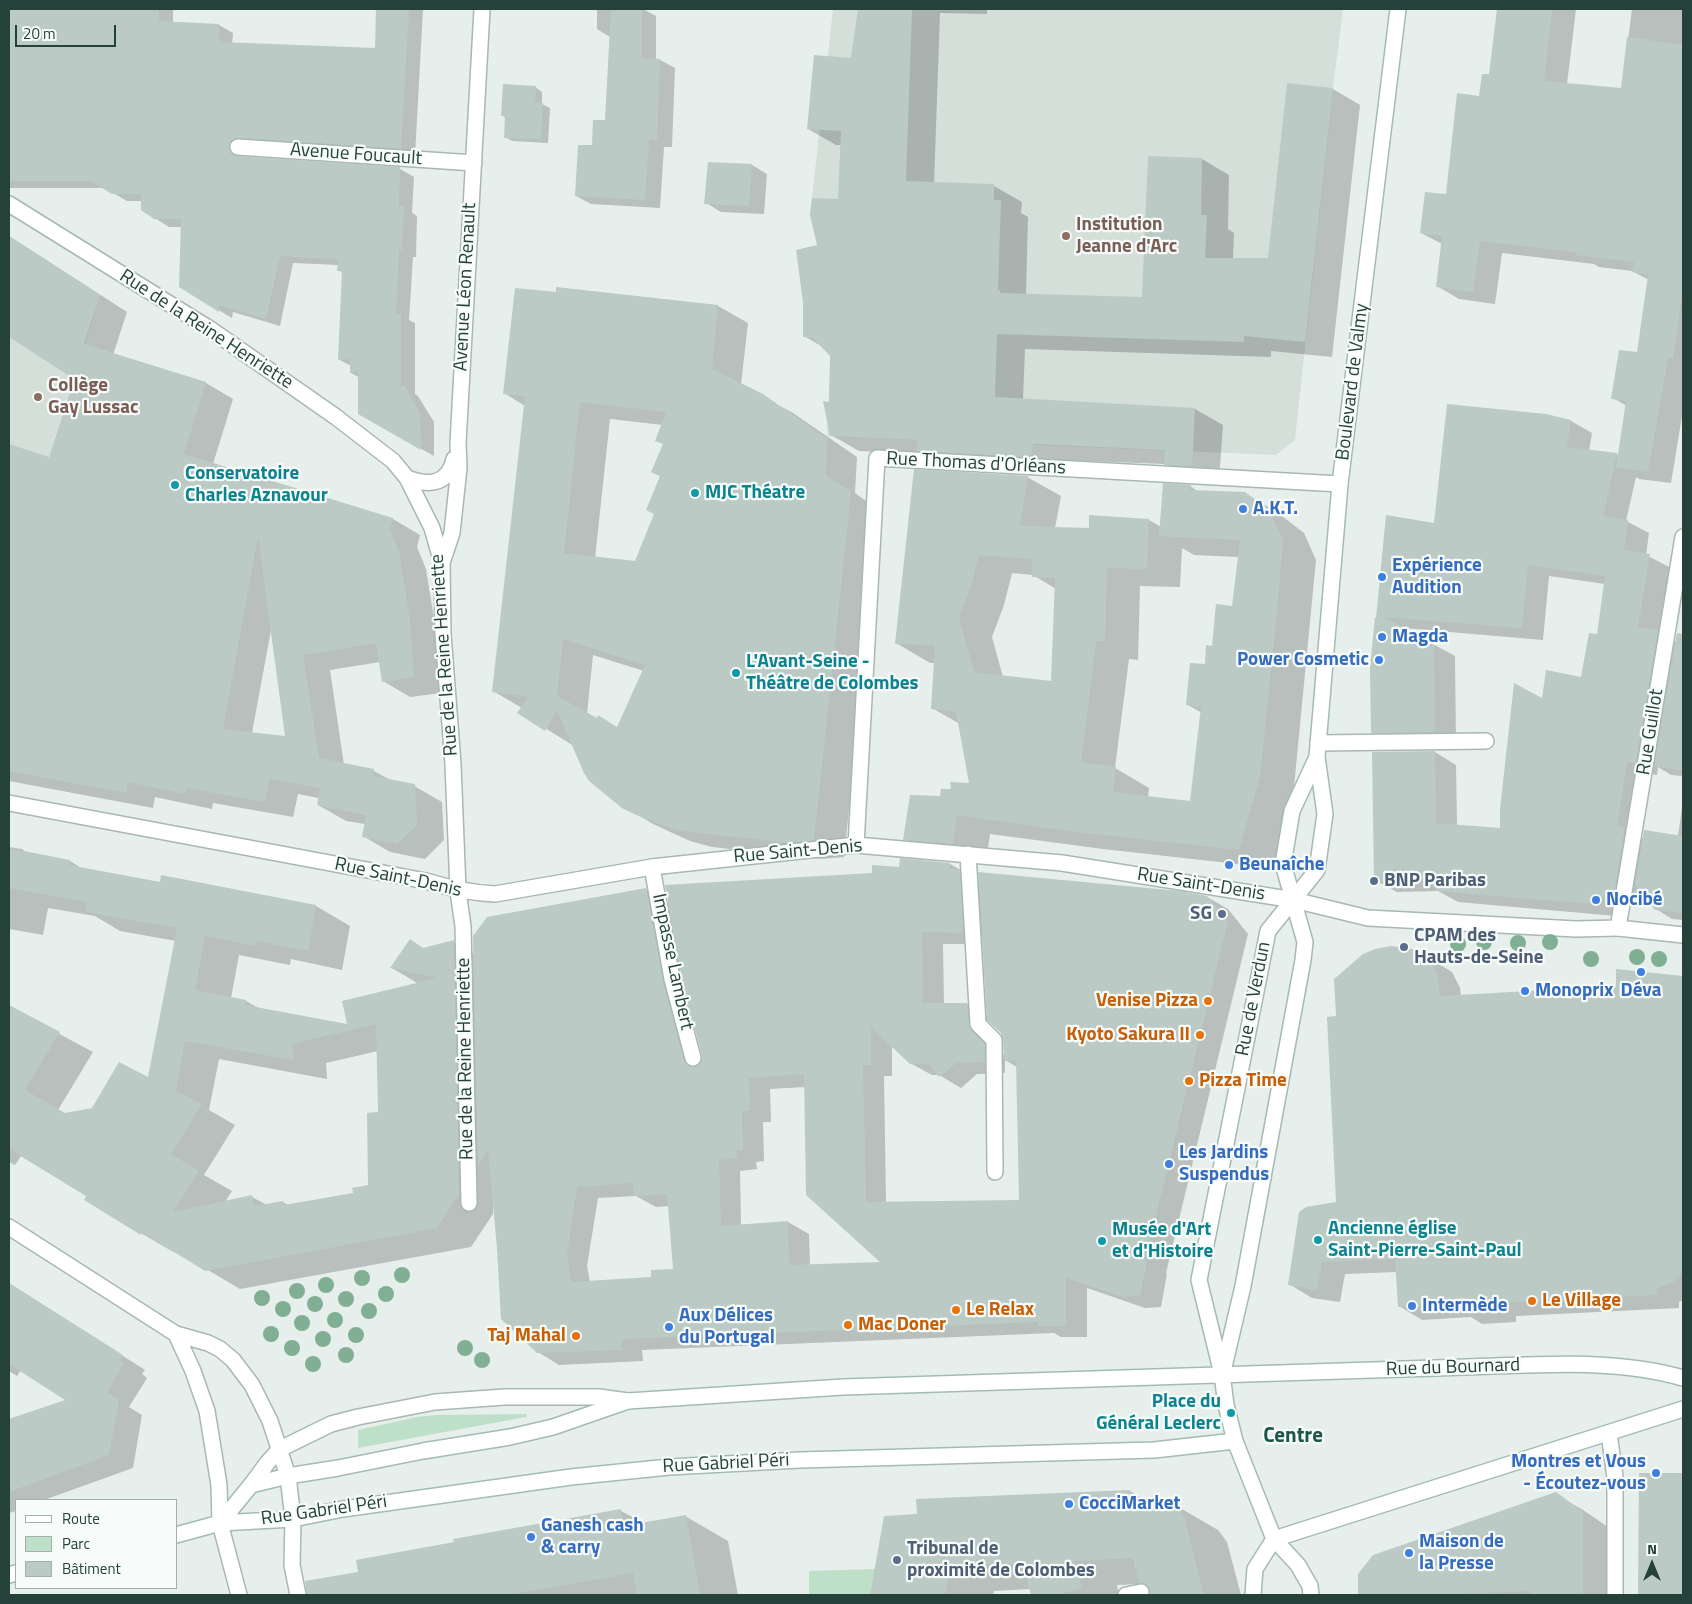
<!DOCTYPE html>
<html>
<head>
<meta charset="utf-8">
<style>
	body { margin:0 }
	#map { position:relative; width:1692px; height:1604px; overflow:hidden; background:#e6efeb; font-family:"Titillium Web",sans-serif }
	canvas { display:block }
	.frame { position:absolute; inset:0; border:10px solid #24423a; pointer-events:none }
	.legend { position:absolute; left:15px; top:1499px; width:162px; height:90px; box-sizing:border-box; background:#f7fbf9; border:1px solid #a3b1ad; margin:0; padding:6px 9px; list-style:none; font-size:15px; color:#24423a }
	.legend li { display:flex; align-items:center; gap:10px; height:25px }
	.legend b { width:25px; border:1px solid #a3b1ad }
	.north { position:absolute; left:1627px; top:1539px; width:50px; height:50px; -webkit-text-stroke:4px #f7fbf9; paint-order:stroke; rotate:0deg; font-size:14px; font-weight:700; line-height:20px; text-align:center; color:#24423a }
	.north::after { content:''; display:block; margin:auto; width:18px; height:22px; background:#24423a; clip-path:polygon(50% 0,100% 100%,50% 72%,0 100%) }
	.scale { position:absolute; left:15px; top:25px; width:101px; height:22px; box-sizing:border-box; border:2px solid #24423a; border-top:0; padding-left:6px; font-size:15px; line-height:18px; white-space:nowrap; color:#24423a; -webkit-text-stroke:4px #f7fbf9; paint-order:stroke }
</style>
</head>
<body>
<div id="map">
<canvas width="1692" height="1604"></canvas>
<div class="frame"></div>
<ul class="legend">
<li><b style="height:6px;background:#fff"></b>Route</li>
<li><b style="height:14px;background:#bfe0c8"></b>Parc</li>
<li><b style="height:14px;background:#bbcac4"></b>Bâtiment</li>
</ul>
<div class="north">N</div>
<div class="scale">20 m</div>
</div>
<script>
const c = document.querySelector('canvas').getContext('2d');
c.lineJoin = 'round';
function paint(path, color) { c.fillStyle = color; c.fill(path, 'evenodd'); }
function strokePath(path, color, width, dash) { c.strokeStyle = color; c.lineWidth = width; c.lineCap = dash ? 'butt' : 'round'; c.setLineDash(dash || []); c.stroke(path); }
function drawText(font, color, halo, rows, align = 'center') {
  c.font = font + ' "Titillium Web",sans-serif'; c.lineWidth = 4.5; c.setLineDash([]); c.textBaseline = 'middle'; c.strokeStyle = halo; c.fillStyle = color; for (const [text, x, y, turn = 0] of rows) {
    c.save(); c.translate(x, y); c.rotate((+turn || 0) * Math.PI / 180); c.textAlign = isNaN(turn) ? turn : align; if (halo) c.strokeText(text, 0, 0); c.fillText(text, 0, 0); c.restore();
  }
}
const built = new Path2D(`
	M 833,9 L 1343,9 L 1333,88 L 1295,440 L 1276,455 L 827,436 L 833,301 L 810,215 Z
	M 9,236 L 99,295 L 88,313 L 94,315 L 21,543 L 9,539 Z`);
const green = new Path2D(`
	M 526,1414 L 527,1415 L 526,1417 L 358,1448 L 358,1430 L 417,1417 L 436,1415 Z
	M 875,1569 L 870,1595 L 809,1595 L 809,1571 Z`);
const shadow = new Path2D(`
	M 9,9 L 173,9 L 173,23 L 219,25 L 233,33 L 232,44 L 376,49 L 378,9 L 423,9 L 415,156 L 244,149 L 242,155 L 243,158 L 400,169 L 414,177 L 412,213 L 417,216 L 416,257 L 413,257 L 409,320 L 415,323 L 415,394 L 418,396 L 434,422 L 434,456 L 360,414 L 360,378 L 351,373 L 351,366 L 340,360 L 343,273 L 338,270 L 339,265 L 293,263 L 280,326 L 233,312 L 232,318 L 180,287 L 182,227 L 169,227 L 155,218 L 142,201 L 127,201 L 104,188 L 9,188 L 9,154 L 12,148 L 9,146 Z
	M 597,9 L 643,9 L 656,16 L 656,60 L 660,60 L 675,68 L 672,147 L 664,147 L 660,208 L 591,204 L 576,196 L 593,147 L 606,122 L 610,37 L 597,29 Z
	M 859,9 L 987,9 L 987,14 L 940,13 L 934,184 L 994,186 L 1022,202 L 1021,213 L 1028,217 L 1026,295 L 1144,299 L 1202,159 L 1229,175 L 1228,229 L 1234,233 L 1233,259 L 1269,259 L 1333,89 L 1360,105 L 1332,357 L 1271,351 L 1271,357 L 1025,349 L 1023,400 L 1195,409 L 1223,425 L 1219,481 L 1193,480 L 1165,464 L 1060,460 L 1058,472 L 924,454 L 859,451 L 831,435 L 830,403 L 831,356 L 823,347 L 804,336 L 818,245 L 839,200 L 842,145 L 836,145 L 808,129 L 852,59 Z
	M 1499,9 L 1576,9 L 1567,84 L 1622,89 L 1632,9 L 1683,9 L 1683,410 L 1671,483 L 1639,479 L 1636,477 L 1626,521 L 1649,533 L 1646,555 L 1671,568 L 1660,632 L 1676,642 L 1678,634 L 1683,635 L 1683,776 L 1671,775 L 1658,767 L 1657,775 L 1648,774 L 1638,836 L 1644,839 L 1678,836 L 1683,800 L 1683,920 L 1672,919 L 1656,909 L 1638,887 L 1636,901 L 1616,916 L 1458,902 L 1438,891 L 1397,892 L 1375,880 L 1435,752 L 1456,765 L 1457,826 L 1501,829 L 1543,699 L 1582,678 L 1599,636 L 1605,584 L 1549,576 L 1543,640 L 1403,628 L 1455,656 L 1456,744 L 1394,745 L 1372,732 L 1376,619 L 1435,524 L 1546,415 L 1571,421 L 1592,433 L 1589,451 L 1619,455 L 1627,406 L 1613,398 L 1638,354 L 1649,280 L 1632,271 L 1599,267 L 1594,264 L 1502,253 L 1495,304 L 1459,299 L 1437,286 L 1442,244 L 1421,233 L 1447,195 L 1480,97 L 1490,76 Z
	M 535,87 L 542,92 L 542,104 L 550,108 L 548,143 L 512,141 L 505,137 L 506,118 L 502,115 Z
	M 752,165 L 767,174 L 764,214 L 721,212 L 706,203 Z
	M 9,236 L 127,312 L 113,355 L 206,383 L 233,399 L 213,464 L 393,519 L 420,535 L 417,547 L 426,569 L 437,637 L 441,693 L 410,697 L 383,681 L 380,662 L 330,670 L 344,765 L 374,771 L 392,781 L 414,786 L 442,802 L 444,840 L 425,859 L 390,852 L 363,836 L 365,824 L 346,821 L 318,805 L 319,798 L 298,794 L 293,817 L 213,803 L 212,809 L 155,797 L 153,808 L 9,781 L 9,445 L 50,459 L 75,379 L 10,336 L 9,338 ZM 271,630 L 286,737 L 252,733 Z
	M 718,306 L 748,323 L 741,385 L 793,413 L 857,457 L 855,493 L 880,511 L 844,857 L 821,859 L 712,847 L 690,841 L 653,824 L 623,806 L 574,746 L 519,712 L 522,708 L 493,691 L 525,406 L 504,393 ZM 610,419 L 663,425 L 664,444 L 655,514 L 636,562 L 595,558 ZM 593,655 L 644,671 L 618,728 L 587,714 Z
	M 1027,477 L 1061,496 L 1055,528 L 1090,530 L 1149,520 L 1161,527 L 1190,486 L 1199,492 L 1245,493 L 1278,513 L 1304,533 L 1316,560 L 1293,797 L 1273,868 L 1103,849 L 990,834 L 986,862 L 938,858 L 905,839 L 941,797 L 952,790 L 971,785 L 960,724 L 932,708 L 935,663 L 930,663 L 896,643 ZM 1182,548 L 1194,555 L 1239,557 L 1233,607 L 1188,705 L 1202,713 L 1191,802 L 1148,797 L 1149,788 L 1115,768 L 1129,659 L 1138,660 L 1140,586 L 1180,587 ZM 1012,573 L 1033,575 L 1056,589 L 1053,683 L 1003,677 L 992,637 L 1004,605 Z
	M 9,847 L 22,849 L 29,854 L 70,861 L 83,869 L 161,883 L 162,876 L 316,906 L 350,926 L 342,970 L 291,959 L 290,965 L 239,955 L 231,998 L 246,1001 L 260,1009 L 349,1026 L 419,984 L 392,968 L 410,940 L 424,949 L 454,942 L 474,954 L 646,890 L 669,903 L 873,875 L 900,868 L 902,860 L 950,864 L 971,876 L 971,878 L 980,884 L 1207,897 L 1228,909 L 1248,934 L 1166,1273 L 1167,1274 L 1161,1307 L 1145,1308 L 1087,1288 L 1087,1337 L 1061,1337 L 1054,1333 L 642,1350 L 643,1361 L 559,1365 L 538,1352 L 495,1205 L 493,1205 L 493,1214 L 471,1247 L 240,1289 L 176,1251 L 175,1253 L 141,1233 L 88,1196 L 21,1156 L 15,1165 L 9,1162 L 9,1007 L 93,1052 L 58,1110 L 65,1115 L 92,1109 L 149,1079 L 176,941 L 120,931 L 95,916 L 48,908 L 43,935 L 9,929 ZM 943,944 L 984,944 L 988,1017 L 967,1004 L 944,1004 ZM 681,978 L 683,978 L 703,1056 L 702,1062 ZM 988,1019 L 1002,1033 L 1004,1039 L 1005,1056 L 992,1044 L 989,1038 ZM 892,1045 L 910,1063 L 932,1075 L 939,1075 L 961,1088 L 977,1074 L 1005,1073 L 1005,1060 L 1017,1067 L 1020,1201 L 886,1203 L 884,1076 L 892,1076 ZM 378,1051 L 379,1113 L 369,1186 L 355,1194 L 289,1206 L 283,1202 L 267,1205 L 252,1197 L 225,1202 L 232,1191 L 204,1175 L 235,1125 L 209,1110 L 219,1059 L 327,1079 L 326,1063 ZM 805,1087 L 883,1263 L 810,1266 L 809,1234 L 788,1222 L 741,1226 L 740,1171 L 757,1169 L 756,1162 L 764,1161 L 763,1122 L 771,1122 L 770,1089 ZM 636,1196 L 656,1207 L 670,1206 L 675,1270 L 652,1278 L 590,1282 L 587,1266 L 598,1198 Z
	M 1424,955 L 1452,972 L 1460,988 L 1461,996 L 1618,987 L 1617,971 L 1683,977 L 1683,1300 L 1679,1302 L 1679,1308 L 1516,1316 L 1516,1322 L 1482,1324 L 1471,1317 L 1422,1320 L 1399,1306 L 1397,1272 L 1345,1274 L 1340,1302 L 1312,1298 L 1289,1284 L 1337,1203 L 1338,1017 Z
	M 9,1283 L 145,1370 L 142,1374 L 147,1378 L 129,1407 L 142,1415 L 133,1468 L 44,1500 L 16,1500 L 16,1511 L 9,1513 L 9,1420 L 68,1400 L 21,1370 L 17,1376 L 9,1371 Z
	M 1640,1474 L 1683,1474 L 1683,1595 L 1639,1595 Z
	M 1130,1491 L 1155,1506 L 1175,1505 L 1218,1530 L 1227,1542 L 1241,1595 L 1151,1595 L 1151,1589 L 1144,1584 L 1117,1585 L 1119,1595 L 1032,1595 L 1030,1589 L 994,1591 L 993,1595 L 871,1595 L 885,1517 L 918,1515 Z
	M 1555,1494 L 1583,1510 L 1611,1529 L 1610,1595 L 1359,1595 L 1359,1575 Z
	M 621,1511 L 644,1523 L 685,1516 L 728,1541 L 738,1595 L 350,1595 L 346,1575 Z`);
const building = new Path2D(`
	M 9,9 L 159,9 L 159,21 L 219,24 L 219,40 L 222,40 L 222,42 L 375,48 L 376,9 L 409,9 L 401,149 L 239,138 L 231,141 L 229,147 L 232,154 L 237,156 L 400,167 L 399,206 L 404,206 L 402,250 L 399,250 L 396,313 L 401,314 L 401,386 L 405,386 L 420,413 L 421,450 L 358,414 L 358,371 L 350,373 L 350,359 L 338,360 L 342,271 L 337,271 L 338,259 L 280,256 L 266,319 L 219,305 L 219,312 L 179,287 L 181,219 L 154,219 L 141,210 L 141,194 L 112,194 L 90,181 L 9,181 Z
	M 611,9 L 642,9 L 642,58 L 660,59 L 657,140 L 649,139 L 645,200 L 575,196 L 578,145 L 592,145 L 593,120 L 605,120 Z
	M 858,9 L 912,9 L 906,181 L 994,184 L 994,200 L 1001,200 L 998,290 L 1000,290 L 1000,293 L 1142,297 L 1148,156 L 1202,158 L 1201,215 L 1207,215 L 1205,258 L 1268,258 L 1287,83 L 1333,88 L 1305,342 L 1244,336 L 1244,342 L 997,334 L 995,397 L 1195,408 L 1192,466 L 1164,465 L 1165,450 L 1033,444 L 1031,457 L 916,451 L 918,440 L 830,436 L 823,401 L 829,402 L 830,356 L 812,337 L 803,337 L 803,302 L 796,250 L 817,245 L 810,215 L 812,198 L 838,199 L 841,131 L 807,129 L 814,55 L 851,58 Z
	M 1497,9 L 1552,9 L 1544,81 L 1621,88 L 1627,37 L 1683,45 L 1683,289 L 1673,359 L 1668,358 L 1648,472 L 1616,467 L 1626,401 L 1611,399 L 1619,350 L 1637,352 L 1648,275 L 1632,272 L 1634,262 L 1576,255 L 1576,252 L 1480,241 L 1473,292 L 1436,287 L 1442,236 L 1420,233 L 1425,192 L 1446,194 L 1457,93 L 1479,96 L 1482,74 L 1489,74 Z
	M 503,84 L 536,86 L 535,102 L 543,103 L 541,139 L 504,138 L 505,116 L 501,116 Z
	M 708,162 L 752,164 L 749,206 L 704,204 Z
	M 9,236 L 100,295 L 84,344 L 206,382 L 184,454 L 393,518 L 390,530 L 399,552 L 410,620 L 414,677 L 382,682 L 376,643 L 303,655 L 319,758 L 374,769 L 373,776 L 415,784 L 417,825 L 397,844 L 362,837 L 366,815 L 317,805 L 320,788 L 270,779 L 265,802 L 186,788 L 185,794 L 128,782 L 126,793 L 9,771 L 9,444 L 49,457 L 74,379 L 9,337 ZM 258,536 L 285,736 L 223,729 Z
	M 556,287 L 718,305 L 712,369 L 763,394 L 827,439 L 826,475 L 851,492 L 814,840 L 790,843 L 681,831 L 659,824 L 636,815 L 622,808 L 589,781 L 584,773 L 557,710 L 545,731 L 517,713 L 528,697 L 492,692 L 525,396 L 503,394 L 515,288 L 556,292 ZM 580,402 L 666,412 L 655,441 L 663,444 L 651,472 L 660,476 L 646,510 L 654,514 L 635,561 L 564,553 ZM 563,639 L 645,665 L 617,727 L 598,715 L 597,718 L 557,696 Z
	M 1447,404 L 1546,414 L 1571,420 L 1567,447 L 1617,453 L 1603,516 L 1628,520 L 1624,550 L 1650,554 L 1638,627 L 1658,630 L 1636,763 L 1627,762 L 1617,826 L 1625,827 L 1615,889 L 1594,904 L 1436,891 L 1435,878 L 1374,881 L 1372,752 L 1435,751 L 1436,823 L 1500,828 L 1500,809 L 1514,683 L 1542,698 L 1546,670 L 1581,677 L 1589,633 L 1597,634 L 1605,576 L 1528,565 L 1522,628 L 1383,617 L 1434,643 L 1435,732 L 1371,733 L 1370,668 L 1375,617 L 1376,618 L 1386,515 L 1434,523 Z
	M 914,469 L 1028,476 L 1020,526 L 1089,528 L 1089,515 L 1149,519 L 1147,569 L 1107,568 L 1105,641 L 1096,641 L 1081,762 L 1116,767 L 1113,792 L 1190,801 L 1201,707 L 1186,705 L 1190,663 L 1205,664 L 1206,645 L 1212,646 L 1216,604 L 1232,606 L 1240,540 L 1159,536 L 1163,483 L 1191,485 L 1190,490 L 1245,492 L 1271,512 L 1271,515 L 1283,540 L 1277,611 L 1260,777 L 1239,850 L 1068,831 L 957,815 L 953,844 L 903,840 L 910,795 L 940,796 L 941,789 L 951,789 L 950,782 L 969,783 L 956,712 L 931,709 L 935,645 L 895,644 ZM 979,555 L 1032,559 L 1032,577 L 1055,578 L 1051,681 L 974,672 L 959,618 L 971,586 Z
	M 1677,633 L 1683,634 L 1683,771 L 1654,766 Z
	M 1644,830 L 1683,836 L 1683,913 L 1655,910 L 1635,885 Z
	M 9,848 L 70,860 L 69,865 L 160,882 L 161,875 L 316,905 L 308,951 L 257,941 L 256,946 L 205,936 L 195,990 L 246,1000 L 245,1005 L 347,1024 L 342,1001 L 437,978 L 390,968 L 410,939 L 423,948 L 454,940 L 459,1194 L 437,1228 L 205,1271 L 142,1232 L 141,1235 L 84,1200 L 86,1196 L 9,1149 L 9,1005 L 60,1032 L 25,1090 L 65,1113 L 92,1108 L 119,1062 L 148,1077 L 177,928 L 85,912 L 87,902 L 9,888 ZM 376,1024 L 378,1112 L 367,1113 L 368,1185 L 352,1188 L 353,1193 L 284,1205 L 283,1201 L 254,1206 L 252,1195 L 173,1212 L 199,1171 L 171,1154 L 202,1104 L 176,1091 L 185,1041 L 294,1060 L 292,1044 Z
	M 900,858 L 950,863 L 949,869 L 960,870 L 963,933 L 922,932 L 923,1003 L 967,1003 L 969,1025 L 971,1031 L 985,1044 L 985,1062 L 956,1063 L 939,1077 L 929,1064 L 910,1064 L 871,1027 L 871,1065 L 863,1065 L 866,1202 L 1019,1200 L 1016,1060 L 1004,1061 L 1003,1039 L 1001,1033 L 987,1020 L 978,872 L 1179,891 L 1207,896 L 1228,921 L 1145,1260 L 1147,1261 L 1140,1295 L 1123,1297 L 1066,1278 L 1066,1326 L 1038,1326 L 1038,1322 L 622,1339 L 622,1350 L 537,1353 L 501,1319 L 497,1248 L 488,1150 L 478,1166 L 473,936 L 487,917 L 646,888 L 663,981 L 684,1060 L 687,1065 L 695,1067 L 700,1064 L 702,1056 L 681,977 L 665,885 L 872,873 L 872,865 L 899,867 ZM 804,1074 L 806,1195 L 880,1262 L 789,1265 L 788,1221 L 721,1226 L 719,1160 L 737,1158 L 736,1150 L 743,1150 L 742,1111 L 750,1110 L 749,1078 ZM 633,1183 L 634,1196 L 667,1194 L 673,1269 L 651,1270 L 651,1277 L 571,1282 L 567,1253 L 577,1187 Z
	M 1391,946 L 1412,949 L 1425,954 L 1429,958 L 1437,973 L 1440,996 L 1616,986 L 1616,969 L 1683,976 L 1683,1272 L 1672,1283 L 1656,1289 L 1657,1295 L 1493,1303 L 1493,1309 L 1457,1311 L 1457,1304 L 1398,1307 L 1395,1259 L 1322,1262 L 1317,1290 L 1288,1285 L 1299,1212 L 1306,1207 L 1336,1202 L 1327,1017 L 1336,1016 L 1334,979 L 1363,954 L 1375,949 Z
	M 9,1283 L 123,1355 L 119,1360 L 124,1363 L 107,1392 L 119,1400 L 109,1455 L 9,1492 L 9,1419 L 65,1400 L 9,1364 Z
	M 1639,1473 L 1683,1473 L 1683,1595 L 1638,1595 Z
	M 1130,1490 L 1131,1505 L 1175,1504 L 1184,1516 L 1204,1595 L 1150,1595 L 1148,1586 L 1144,1583 L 1139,1583 L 1133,1558 L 1074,1561 L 1082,1588 L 1056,1595 L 1031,1595 L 1022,1563 L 951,1567 L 945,1595 L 870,1595 L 884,1516 L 917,1514 L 916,1499 Z
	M 1556,1492 L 1583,1512 L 1583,1595 L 1530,1595 L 1530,1591 L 1431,1595 L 1358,1595 L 1358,1574 L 1373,1555 Z
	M 621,1509 L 624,1526 L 686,1515 L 700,1595 L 637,1595 L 633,1573 L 506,1595 L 307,1595 L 305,1581 L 358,1572 L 356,1560 L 454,1542 L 453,1539 Z`);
const service = new Path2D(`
	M 1318,743 L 1486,741
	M 968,854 L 978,1024 L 994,1040 L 995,1172
	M 652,867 L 672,979 L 693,1058
	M 251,1485 L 268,1462 L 280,1449 L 331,1424 L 358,1417 L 435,1402 L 504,1397 L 599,1397 L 628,1401`);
const pedestrian = new Path2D(`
	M 1294,900 L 1368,918 L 1576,929 L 1618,928
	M 1126,1595 L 1141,1592`);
const minor = new Path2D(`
	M 238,147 L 474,163
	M 9,204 L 210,329 L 336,417 L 393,461 L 407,478 L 432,528 L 442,563 L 443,634 L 453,764 L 458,891 L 463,926 L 469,1203
	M 407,478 C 429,486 448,485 454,459
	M 1683,537 L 1618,928 L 1683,935
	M 442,563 L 452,533 L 459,468 L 458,443 L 482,9
	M 9,803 L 426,881 C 449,888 470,893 495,894 L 652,867 L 856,845 L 1062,863 L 1294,900
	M 856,845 L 877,458 L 1340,484
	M 1609,1433 L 1615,1477 L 1615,1595
	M 293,1519 L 292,1565 L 298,1595`);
const tertiary = new Path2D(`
	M 9,1227 L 176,1334 L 208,1343 L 220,1349 L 233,1360 L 252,1385 L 270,1421 L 288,1476 L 293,1519
	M 176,1334 L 193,1371 L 207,1411 L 219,1485 L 220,1523 L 239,1595`);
const secondary = new Path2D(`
	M 1223,1371 L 1243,1286 L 1303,960 L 1305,942 L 1283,864 L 1292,811 L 1317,757
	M 220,1523 L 251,1485 L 288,1476 L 338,1468 L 423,1451 L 510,1437 L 553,1427 L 628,1401 L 843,1387 L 1466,1367 C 1538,1365 1614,1358 1683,1378
	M 176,1535 L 220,1523 L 293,1519 L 343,1509 L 571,1477 L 669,1467 L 800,1460 L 1154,1450 L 1235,1441
	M 1274,1539 L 1683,1409
	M 9,1575 L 16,1573
	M 1253,1595 L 1255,1569 L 1274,1539
	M 1311,1595 L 1310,1586 L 1298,1565 L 1274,1539 L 1235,1441 L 1226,1405 L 1222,1374 L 1199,1280 L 1268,931 L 1317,870 L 1325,814 L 1317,757 L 1340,484 L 1398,9`);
const trees = [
	[1484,942],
	[1550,942],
	[1518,943],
	[1458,944],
	[1637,957],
	[1591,959],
	[1659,959],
	[402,1275],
	[362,1278],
	[326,1285],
	[297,1291],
	[386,1294],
	[262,1298],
	[346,1299],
	[315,1304],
	[283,1309],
	[369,1311],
	[335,1320],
	[302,1323],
	[271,1334],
	[356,1335],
	[323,1339],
	[292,1348],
	[465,1348],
	[346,1355],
	[482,1360],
	[313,1364]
];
const markers = [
	[1066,236,5,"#8d6e63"],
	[38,397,5,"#8d6e63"],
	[175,485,5,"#0f9aa8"],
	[695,493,5,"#0f9aa8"],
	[1243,509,5,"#3f7fe0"],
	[1382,577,5,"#3f7fe0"],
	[1382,637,5,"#3f7fe0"],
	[1379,660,5,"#3f7fe0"],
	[736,673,5,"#0f9aa8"],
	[1229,865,5,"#3f7fe0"],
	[1374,881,5,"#5c6f8a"],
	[1596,900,5,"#3f7fe0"],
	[1222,914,5,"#5c6f8a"],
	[1404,947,5,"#5c6f8a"],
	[1641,972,5,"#3f7fe0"],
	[1525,991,5,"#3f7fe0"],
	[1208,1001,5,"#e8710a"],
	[1200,1035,5,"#e8710a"],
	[1189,1081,5,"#e8710a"],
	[1169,1164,5,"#3f7fe0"],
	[1318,1240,5,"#0f9aa8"],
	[1102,1241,5,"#0f9aa8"],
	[1532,1301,5,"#e8710a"],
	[1412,1306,5,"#3f7fe0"],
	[956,1310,5,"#e8710a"],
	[848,1325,5,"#e8710a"],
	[669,1327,5,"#3f7fe0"],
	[576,1336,5,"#e8710a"],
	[1231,1413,5,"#0f9aa8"],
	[1656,1473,5,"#3f7fe0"],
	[1069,1504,5,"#3f7fe0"],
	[531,1537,5,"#3f7fe0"],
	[1409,1553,5,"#3f7fe0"],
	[897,1560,5,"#5c6f8a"]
];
const streetNames = [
	["Avenue Foucault",356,155,4],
	["Avenue Léon Renault",466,287,-87],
	["Rue de la Reine Henriette",206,330,33],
	["Boulevard de Valmy",1353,382,-83],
	["Rue Thomas d'Orléans",976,464,3],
	["Rue de la Reine Henriette",445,655,-94],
	["Rue Guillot",1651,732,-81],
	["Rue Saint-Denis",798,852,-5],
	["Rue Saint-Denis",398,878,12],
	["Rue Saint-Denis",1201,885,9],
	["Impasse Lambert",672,962,78],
	["Rue de Verdun",1254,999,-79],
	["Rue de la Reine Henriette",466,1059,-91],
	["Rue du Bournard",1453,1368,-2],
	["Rue Gabriel Péri",726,1464,-3],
	["Rue Gabriel Péri",324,1511,-8]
];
const educationNames = [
	["Institution",1076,225],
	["Jeanne d'Arc",1076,247],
	["Collège",48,386],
	["Gay Lussac",48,408]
];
const cultureNames = [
	["Conservatoire",185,474],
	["Charles Aznavour",185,496],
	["MJC Théatre",705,493],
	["L'Avant-Seine -",746,662],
	["Théâtre de Colombes",746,684],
	["Ancienne église",1328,1229],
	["Saint-Pierre-Saint-Paul",1328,1251],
	["Musée d'Art",1112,1230],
	["et d'Histoire",1112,1252],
	["Place du",1221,1402,"right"],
	["Général Leclerc",1221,1424,"right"]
];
const shopNames = [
	["A.K.T.",1253,509],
	["Expérience",1392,566],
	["Audition",1392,588],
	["Magda",1392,637],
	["Power Cosmetic",1369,660,"right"],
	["Beunaîche",1239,865],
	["Nocibé",1606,900],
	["Monoprix",1535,991],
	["Déva",1641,991,"center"],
	["Les Jardins",1179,1153],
	["Suspendus",1179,1175],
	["Intermède",1422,1306],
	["Aux Délices",679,1316],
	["du Portugal",679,1338],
	["Montres et Vous",1646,1462,"right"],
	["- Écoutez-vous",1646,1484,"right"],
	["CocciMarket",1079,1504],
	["Ganesh cash",541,1526],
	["& carry",541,1548],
	["Maison de",1419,1542],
	["la Presse",1419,1564]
];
const serviceNames = [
	["BNP Paribas",1384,881],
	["SG",1212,914,"right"],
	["CPAM des",1414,936],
	["Hauts-de-Seine",1414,958],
	["Tribunal de",907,1549],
	["proximité de Colombes",907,1571]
];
const foodNames = [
	["Venise Pizza",1198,1001,"right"],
	["Kyoto Sakura II",1190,1035,"right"],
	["Pizza Time",1199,1081],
	["Le Village",1542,1301],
	["Le Relax",966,1310],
	["Mac Doner",858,1325],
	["Taj Mahal",566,1336,"right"]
];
const quarterNames = [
	["Centre",1293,1437]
];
paint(built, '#d4dfda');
paint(green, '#bfe0c8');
paint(shadow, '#0003');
paint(building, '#bbcac4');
strokePath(service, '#a8b8b2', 18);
strokePath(pedestrian, '#a8b8b2', 18);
strokePath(minor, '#a8b8b2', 18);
strokePath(tertiary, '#a8b8b2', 18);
strokePath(secondary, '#a4bbb3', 18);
strokePath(service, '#fff', 15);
strokePath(pedestrian, '#fff', 15);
strokePath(minor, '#fff', 15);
strokePath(tertiary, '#fff', 15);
strokePath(secondary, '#fff', 15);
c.fillStyle = '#80af93';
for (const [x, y] of trees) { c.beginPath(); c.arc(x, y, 8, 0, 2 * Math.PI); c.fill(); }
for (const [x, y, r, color] of markers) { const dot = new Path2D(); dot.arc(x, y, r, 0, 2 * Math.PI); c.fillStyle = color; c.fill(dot); strokePath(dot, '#f7fbf9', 2); }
drawText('19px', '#24423a', '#f7fbf9', streetNames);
drawText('bold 19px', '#785e54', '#f7fbf9', educationNames, 'left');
drawText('bold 19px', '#0d838f', '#f7fbf9', cultureNames, 'left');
drawText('bold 19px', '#366cbe', '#f7fbf9', shopNames, 'left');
drawText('bold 19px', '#4e5e75', '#f7fbf9', serviceNames, 'left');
drawText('bold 19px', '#c56008', '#f7fbf9', foodNames, 'left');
drawText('bold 21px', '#1f5548', '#f7fbf9', quarterNames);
</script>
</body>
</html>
